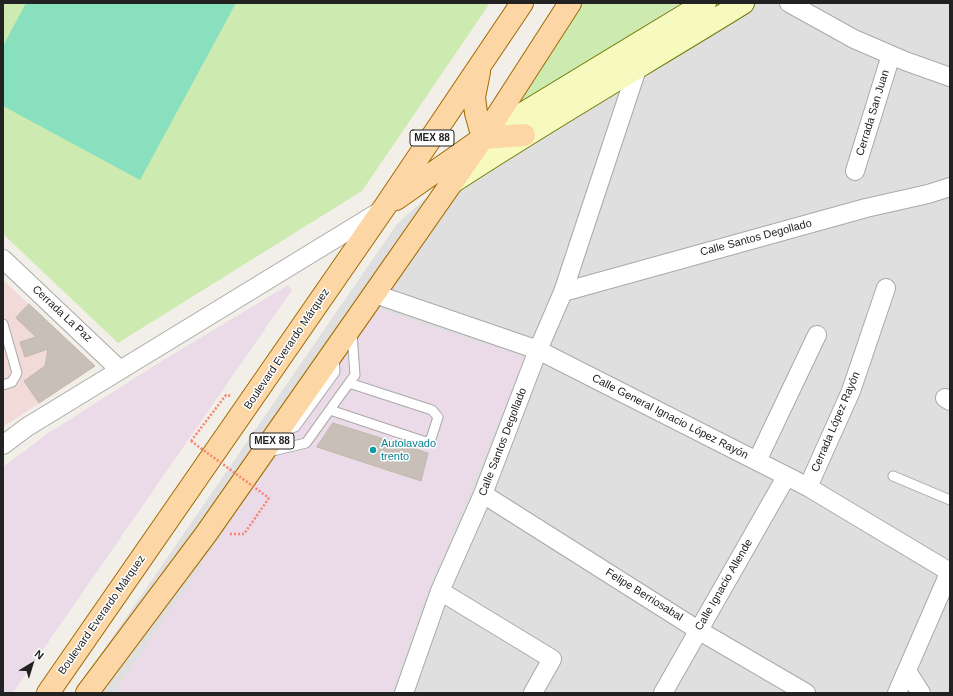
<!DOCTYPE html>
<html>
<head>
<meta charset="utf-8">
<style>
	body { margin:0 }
	#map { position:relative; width:953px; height:696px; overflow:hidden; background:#f2efe9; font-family:Helvetica,sans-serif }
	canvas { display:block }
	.frame { position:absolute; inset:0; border:4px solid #222; pointer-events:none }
	.north { position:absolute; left:12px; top:644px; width:40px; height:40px; -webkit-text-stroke:3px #fff; paint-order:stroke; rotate:38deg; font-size:11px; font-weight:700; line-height:16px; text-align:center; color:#222 }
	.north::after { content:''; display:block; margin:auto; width:14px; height:18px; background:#222; clip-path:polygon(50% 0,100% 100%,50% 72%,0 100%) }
</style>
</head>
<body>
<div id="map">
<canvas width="953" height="696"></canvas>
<div class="frame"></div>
<div class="north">N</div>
</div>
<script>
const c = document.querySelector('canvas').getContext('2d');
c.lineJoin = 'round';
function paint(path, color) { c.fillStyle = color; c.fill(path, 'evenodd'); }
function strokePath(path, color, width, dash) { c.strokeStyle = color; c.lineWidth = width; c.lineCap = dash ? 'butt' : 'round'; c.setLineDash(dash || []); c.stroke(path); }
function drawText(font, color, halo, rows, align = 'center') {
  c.font = font + ' Helvetica,sans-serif'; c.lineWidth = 3; c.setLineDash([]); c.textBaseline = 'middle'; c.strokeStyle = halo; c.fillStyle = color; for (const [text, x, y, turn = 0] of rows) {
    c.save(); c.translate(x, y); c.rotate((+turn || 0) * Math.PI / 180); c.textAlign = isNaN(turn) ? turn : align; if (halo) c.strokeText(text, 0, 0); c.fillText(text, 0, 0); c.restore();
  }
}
const residential = new Path2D(`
	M 724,3 L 950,3 L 950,693 L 74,693 L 397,224 L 486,144 Z`);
const commercial = new Path2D(`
	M 3,280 L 95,366 L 3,427 Z`);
const industrial = new Path2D(`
	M 288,285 L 292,290 L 13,693 L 3,693 L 3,467 L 47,434 L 157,364 Z
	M 379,309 L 526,357 L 425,599 L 392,693 L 114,693 L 243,503 Z`);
const grass = new Path2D(`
	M 3,3 L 490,3 L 362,191 L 118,343 L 3,234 Z
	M 582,3 L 680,3 L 509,114 Z`);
const pitch = new Path2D(`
	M 26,3 L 236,3 L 140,180 L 3,106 L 3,46 Z`);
const building = new Path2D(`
	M 29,304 L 95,366 L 39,403 L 24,381 L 45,366 L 48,349 L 25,357 L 20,342 L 36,337 L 16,318 Z
	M 333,423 L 428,453 L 421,481 L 317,447 Z`);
const path = new Path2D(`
	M 191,441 L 226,395 L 231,396
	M 230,534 L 244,534 L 269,498`);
const lane = new Path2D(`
	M 3,324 L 17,373 L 12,382 L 3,385
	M 330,410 L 426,442 L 431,439 L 438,417 L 432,410 L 349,383
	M 282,431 L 295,427 L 335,372 L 334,359
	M 268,452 L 306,443 L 349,383 L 355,375 L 352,333
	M 893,476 L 950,500`);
const street = new Path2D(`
	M 789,3 L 854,39 L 905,61 L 950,77
	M 855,171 L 891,55
	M 3,259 L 120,370
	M 563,292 L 866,208 L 928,194 L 950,187
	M 375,294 L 538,350 L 808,487 L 950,572
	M 945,398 L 950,401
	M 3,445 L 27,427 L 382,210
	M 757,461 L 817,335
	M 808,487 L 851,391 L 886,288
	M 483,494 L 698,630 L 806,693
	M 440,591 L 552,659 L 533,693
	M 907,671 L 921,693
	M 404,693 L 440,591 L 483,494 L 538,350 L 563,292 L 637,69
	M 663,693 L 786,477
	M 897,693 L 950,571`);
const secondary = new Path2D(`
	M 483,138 L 705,3
	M 451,183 C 547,120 646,63 743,3`);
const primary = new Path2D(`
	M 479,72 L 474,97 L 476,113 L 483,138
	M 396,199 L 483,138 L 524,135
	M 48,693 L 384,208 L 522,3
	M 87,693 L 206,534 L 351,327 L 483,138 L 570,3`);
const pathBridge = new Path2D(`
	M 191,441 L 269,498`);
const markers = [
	[373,450,4,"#0f9aa8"]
];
const shields = [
	[432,138,44],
	[272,441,44]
];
const shieldNames = [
	["MEX 88",432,138],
	["MEX 88",272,441]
];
const streetNames = [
	["Cerrada San Juan",873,113,-73],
	["Calle Santos Degollado",756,238,-15],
	["Cerrada La Paz",62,314,43],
	["Boulevard Everardo Márquez",287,349,-56],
	["Calle General Ignacio López Rayón",670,417,27],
	["Cerrada López Rayón",836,422,-67],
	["Calle Santos Degollado",503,442,-69],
	["Calle Ignacio Allende",724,585,-60],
	["Felipe Berriosabal",644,595,32],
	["Boulevard Everardo Márquez",102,615,-55]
];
const cultureNames = [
	["Autolavado",381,444],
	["trento",381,457]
];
paint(residential, '#e0dfdf');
paint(commercial, '#f2dad9');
paint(industrial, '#ebdbe8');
paint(grass, '#cdebb0');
paint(pitch, '#88e0be');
paint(building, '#c7bfb8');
strokePath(building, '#c4b6ab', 1);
strokePath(lane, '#a9a9a9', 11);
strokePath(street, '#a9a9a9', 20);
strokePath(secondary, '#707d05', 24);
strokePath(primary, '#a06b00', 24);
strokePath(path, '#fa8072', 2.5, [2, 2]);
strokePath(lane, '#fff', 9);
strokePath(street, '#fff', 18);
strokePath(secondary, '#f7fabf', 22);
strokePath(primary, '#fcd6a4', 22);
strokePath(pathBridge, '#fa8072', 2.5, [2, 2]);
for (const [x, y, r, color] of markers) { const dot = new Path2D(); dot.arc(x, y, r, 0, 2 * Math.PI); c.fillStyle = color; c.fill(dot); strokePath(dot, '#fff', 1.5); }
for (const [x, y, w] of shields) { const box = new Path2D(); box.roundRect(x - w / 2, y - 8, w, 16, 3); c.fillStyle = '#fff'; c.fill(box); strokePath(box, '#222', 1); }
drawText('bold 10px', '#222', null, shieldNames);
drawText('11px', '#222', '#fff', streetNames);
drawText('11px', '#0d838f', '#fff', cultureNames, 'left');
</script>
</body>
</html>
